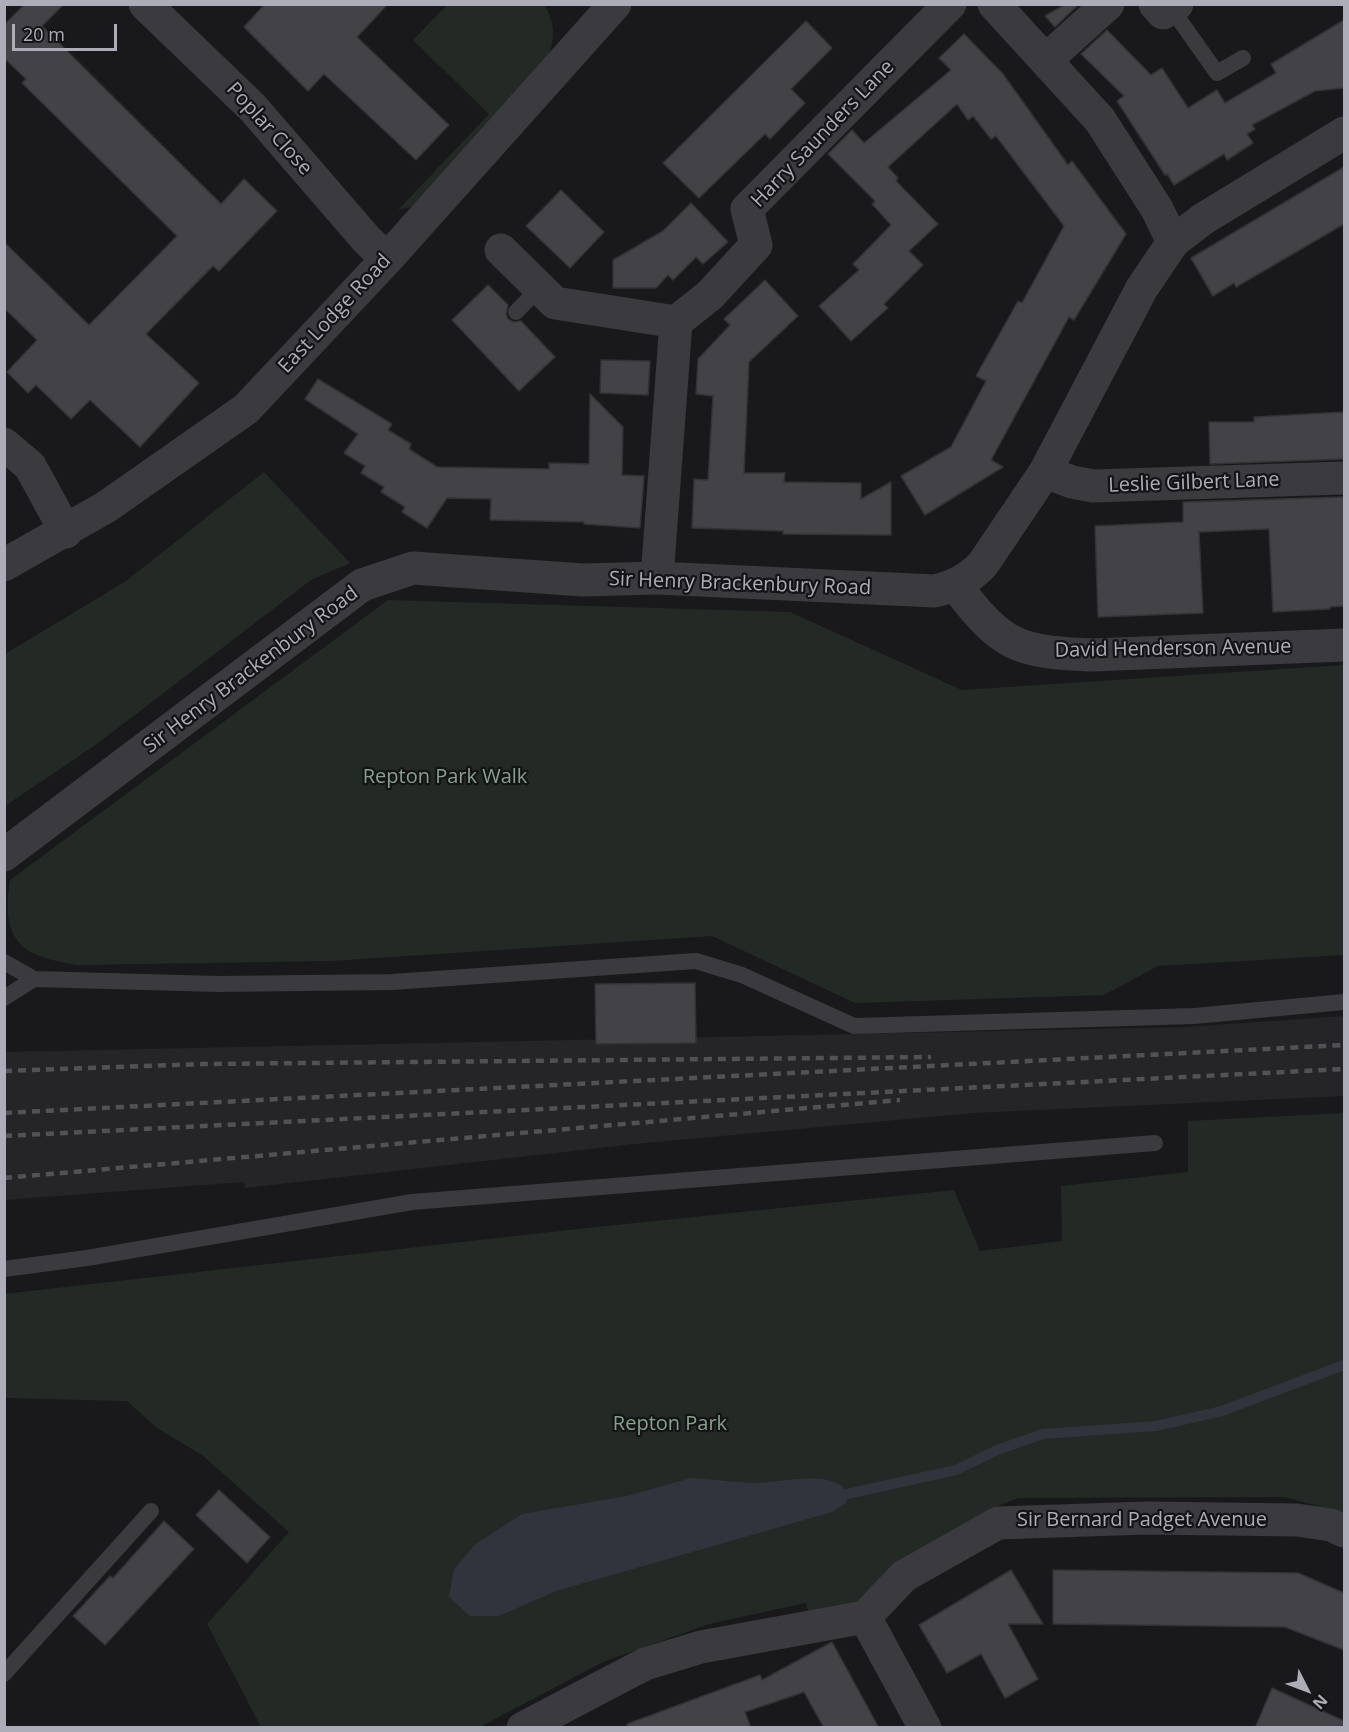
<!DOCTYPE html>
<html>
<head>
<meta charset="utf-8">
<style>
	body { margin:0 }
	#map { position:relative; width:1349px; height:1732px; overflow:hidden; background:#19181a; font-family:"Open Sans",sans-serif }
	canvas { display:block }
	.frame { position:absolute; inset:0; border:6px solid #acadb8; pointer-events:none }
	.north { position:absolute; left:1277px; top:1660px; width:60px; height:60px; -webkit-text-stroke:4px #141315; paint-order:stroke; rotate:132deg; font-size:16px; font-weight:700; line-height:24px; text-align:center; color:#acadb8 }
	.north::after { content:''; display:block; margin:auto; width:21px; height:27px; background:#acadb8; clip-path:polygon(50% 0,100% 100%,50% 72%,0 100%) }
	.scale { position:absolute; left:12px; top:24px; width:105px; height:27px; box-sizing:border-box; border:3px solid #acadb8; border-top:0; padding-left:8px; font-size:18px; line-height:21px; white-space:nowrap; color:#acadb8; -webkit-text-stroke:4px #141315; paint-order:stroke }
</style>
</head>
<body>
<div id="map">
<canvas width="1349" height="1732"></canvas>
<div class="frame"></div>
<div class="north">N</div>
<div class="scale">20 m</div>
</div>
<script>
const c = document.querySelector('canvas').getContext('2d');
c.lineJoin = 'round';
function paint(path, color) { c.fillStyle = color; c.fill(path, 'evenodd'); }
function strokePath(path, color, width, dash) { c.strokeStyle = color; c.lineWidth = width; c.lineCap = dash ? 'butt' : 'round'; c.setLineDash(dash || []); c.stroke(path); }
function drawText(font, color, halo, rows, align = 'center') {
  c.font = font + ' "Open Sans",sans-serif'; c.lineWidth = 4.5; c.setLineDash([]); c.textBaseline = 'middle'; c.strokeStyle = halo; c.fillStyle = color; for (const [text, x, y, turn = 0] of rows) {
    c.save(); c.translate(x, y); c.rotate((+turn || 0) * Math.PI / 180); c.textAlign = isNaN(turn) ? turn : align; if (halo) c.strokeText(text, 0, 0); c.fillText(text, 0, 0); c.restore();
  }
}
const built = new Path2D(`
	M 1344,1016 L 1344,1096 L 973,1113 L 635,1144 L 245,1188 L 244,1182 L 5,1200 L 4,1052 L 1186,1027 Z`);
const green = new Path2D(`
	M 447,5 L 544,5 C 555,22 555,36 549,56 L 415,206 L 398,210 L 489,114 L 413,40 Z
	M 264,472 L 350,563 L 311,580 L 97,744 L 5,806 L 5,654 L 126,581 Z
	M 388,600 L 790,612 L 962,690 L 1344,665 L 1344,955 L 1158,966 L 1104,995 L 855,1003 L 712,936 L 331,961 L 77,965 C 22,956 0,943 10,880 Z
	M 1344,1113 L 1344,1515 L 1330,1509 L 1284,1497 L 1018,1498 L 991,1509 L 911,1553 L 896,1564 L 866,1597 L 851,1606 L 809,1615 L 806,1603 L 709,1624 L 603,1662 L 480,1727 L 261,1727 L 207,1624 L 289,1532 L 202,1455 L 157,1428 L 127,1401 L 5,1398 L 4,1294 L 568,1230 L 954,1190 L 980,1251 L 1062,1241 L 1061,1186 L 1188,1172 L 1188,1121 Z`);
const water = new Path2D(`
	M 691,1478 C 713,1479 736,1483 757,1483 C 779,1483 850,1465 847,1502 L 832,1512 L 556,1591 L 499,1616 L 470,1616 L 449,1597 L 454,1569 L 476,1544 L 522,1514 L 627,1496 Z`);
const stream = new Path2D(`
	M 847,1494 L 956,1470 L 997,1450 L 1043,1434 L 1156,1426 L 1222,1411 L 1344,1365`);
const building = new Path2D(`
	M 25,4 L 64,4 L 42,26 L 221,204 L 244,179 L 277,211 L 219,271 L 213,266 L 146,334 L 199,383 L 140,447 L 90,400 L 71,419 L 36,385 L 28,393 L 7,372 L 37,340 L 4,308 L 4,242 L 89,325 L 177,236 L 22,83 L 26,79 L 4,58 L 4,25 Z
	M 265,4 L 388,4 L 357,37 L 449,125 L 416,160 L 324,74 L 308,91 L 244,27 Z
	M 1066,4 L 1079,4 L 1055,27 L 1045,16 Z
	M 1344,20 L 1344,88 L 1315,91 L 1252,125 L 1255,129 L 1247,134 L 1253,143 L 1227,160 L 1224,154 L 1174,185 L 1167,174 L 1165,175 L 1117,101 L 1124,96 L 1081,54 L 1107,30 L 1151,75 L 1162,68 L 1188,108 L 1217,90 L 1225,103 L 1276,73 L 1271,64 Z
	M 806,21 L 832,48 L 791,89 L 805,103 L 770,139 L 765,134 L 699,198 L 663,163 Z
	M 964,34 L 1003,74 L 1068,165 L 1072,161 L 1126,234 L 1074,320 L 1069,317 L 991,460 L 1003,467 L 925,515 L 901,476 L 951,447 L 986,381 L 976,376 L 1018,301 L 1022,303 L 1064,226 L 996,136 L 991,139 L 973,116 L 968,120 L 957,104 L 888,167 L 898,178 L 896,181 L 938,224 L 909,251 L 923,265 L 884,304 L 888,308 L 851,341 L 819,306 L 859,270 L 853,264 L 891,225 L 872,204 L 875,201 L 828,154 L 852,130 L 864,143 L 951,70 L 939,58 Z
	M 1344,167 L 1344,224 L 1236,287 L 1234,283 L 1213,296 L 1191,258 Z
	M 561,190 L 604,232 L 570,268 L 526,226 Z
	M 691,203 L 728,242 L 703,264 L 696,257 L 673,280 L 668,275 L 656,288 L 613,288 L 613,260 L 663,231 Z
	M 765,280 L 798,316 L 749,362 L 744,473 L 785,473 L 784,482 L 861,483 L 861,499 L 891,482 L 891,535 L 783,534 L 783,531 L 692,528 L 694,479 L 708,480 L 713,396 L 696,394 L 698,359 L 730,325 L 724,319 Z
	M 488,285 L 508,305 L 506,314 L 508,319 L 514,322 L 521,321 L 555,357 L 519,391 L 452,320 Z
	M 601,360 L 650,361 L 648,395 L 600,393 Z
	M 318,379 L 392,424 L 388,430 L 411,444 L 409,449 L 437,467 L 549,469 L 549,463 L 589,464 L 590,394 L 623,427 L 622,475 L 644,476 L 640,528 L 584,524 L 584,522 L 490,520 L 491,499 L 447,498 L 427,528 L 402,512 L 405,507 L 381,492 L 384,487 L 361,473 L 365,466 L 344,453 L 358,434 L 305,399 Z
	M 1344,412 L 1344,459 L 1210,464 L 1209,422 L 1254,422 L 1254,417 Z
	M 1344,497 L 1344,606 L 1330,607 L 1330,609 L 1273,612 L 1269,529 L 1199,532 L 1203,613 L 1098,617 L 1095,526 L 1183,522 L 1183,502 Z
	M 695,983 L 696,1043 L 596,1044 L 595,984 Z
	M 219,1490 L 270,1537 L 247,1563 L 196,1515 Z
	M 164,1521 L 194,1549 L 105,1645 L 73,1616 L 110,1576 L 113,1578 Z
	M 1011,1570 L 1043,1624 L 1008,1624 L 1038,1679 L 1005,1698 L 981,1654 L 947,1673 L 919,1625 Z
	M 1053,1570 L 1298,1573 L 1344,1593 L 1344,1650 L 1285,1627 L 1053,1624 Z
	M 832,1642 L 879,1728 L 824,1728 L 804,1692 L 745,1712 L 751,1728 L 627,1728 L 627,1724 L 760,1675 L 762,1680 Z
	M 1272,1688 L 1344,1721 L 1344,1728 L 1255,1728 Z`);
const lane = new Path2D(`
	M 1171,8 L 1217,73 L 1243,58
	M 516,312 L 539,288
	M 4,962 L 34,979 L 218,984 L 392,982 L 696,961 L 742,975 L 854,1026 L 1194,1016 L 1344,1002
	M 4,998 L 34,979
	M 4,1269 L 87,1258 L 412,1202 L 1155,1143
	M 4,1674 L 151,1511`);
const street = new Path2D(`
	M 145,4 L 253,108 L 367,240 L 387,259
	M 994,4 L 1100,120 L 1157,209 L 1173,242
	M 1155,4 L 1163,13 L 1177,4
	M 1046,60 L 1108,4
	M 501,250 L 555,303 L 676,322
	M 4,444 L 30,466 L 66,532
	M 1045,472 L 1072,482 L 1093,486 L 1344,478
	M 4,565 L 106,507 L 246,409 L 387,259 L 615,4
	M 657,578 L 676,322 L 710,295 L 756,245 L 747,209 L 950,4
	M 956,586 C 1002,646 1016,652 1092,655 L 1344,645
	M 4,855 L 362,585 L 413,568 L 583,580 L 657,578 L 935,591 C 955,586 969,579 983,564 L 1045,472 L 1142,288 L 1173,242 L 1203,219 L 1344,133
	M 865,1617 L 925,1728
	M 523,1728 L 645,1664 L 701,1647 L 865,1617 L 904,1576 L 998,1523 L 1147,1518 L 1297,1520 L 1331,1525 L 1344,1531`);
const rail = new Path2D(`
	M 4,1071 L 204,1064 L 931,1057
	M 4,1113 L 1344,1045
	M 4,1136 L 1344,1069
	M 4,1178 L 900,1100`);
const streetNames = [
	["Poplar Close",269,129,48],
	["Harry Saunders Lane",823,134,-46],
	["East Lodge Road",335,314,-47],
	["Leslie Gilbert Lane",1194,483,-2],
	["Sir Henry Brackenbury Road",740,584,2],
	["David Henderson Avenue",1173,649,-1],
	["Sir Henry Brackenbury Road",251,670,-37],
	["Sir Bernard Padget Avenue",1142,1520]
];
const parkNames = [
	["Repton Park Walk",445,777],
	["Repton Park",670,1424]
];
paint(built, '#252427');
paint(green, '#232a25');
paint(water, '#30343d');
strokePath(stream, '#30343d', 10);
paint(building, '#434247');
strokePath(building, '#333336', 1.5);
strokePath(lane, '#3a3a3f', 16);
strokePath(street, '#3a3a3f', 33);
strokePath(rail, '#515157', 4.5, [8, 6]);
drawText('20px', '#acadb8', '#141315', streetNames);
drawText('20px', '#86a18d', '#141315', parkNames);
</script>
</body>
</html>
